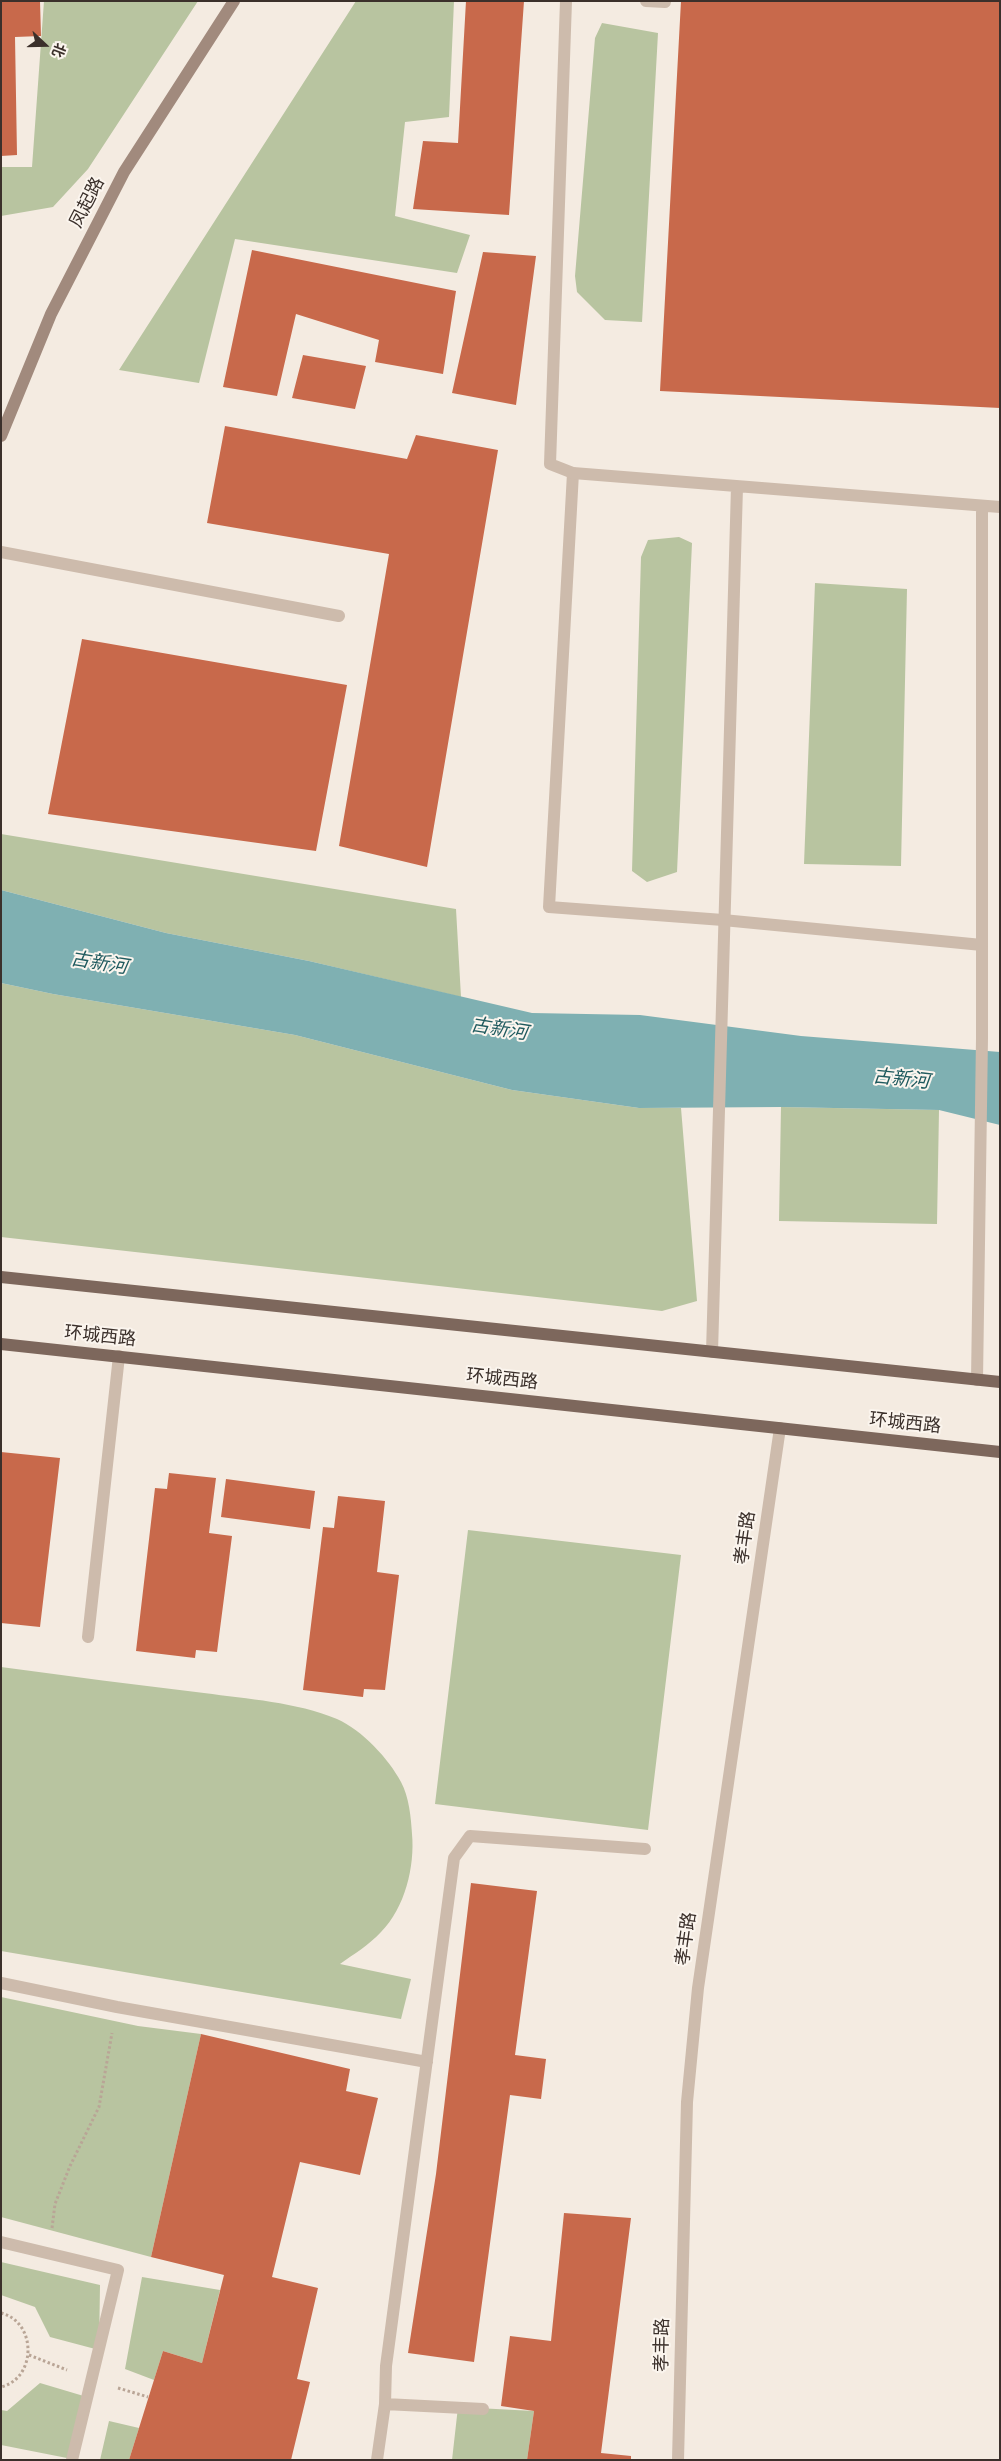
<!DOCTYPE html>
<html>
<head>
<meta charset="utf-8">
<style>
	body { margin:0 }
	#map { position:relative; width:1001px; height:2461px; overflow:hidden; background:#f4ebe1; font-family:"Roboto Condensed","Noto Sans SC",sans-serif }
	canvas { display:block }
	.frame { position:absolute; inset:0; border:2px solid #3b302b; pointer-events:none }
	.north { position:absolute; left:20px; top:20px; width:50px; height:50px; -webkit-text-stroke:4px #fbf5ee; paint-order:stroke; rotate:111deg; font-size:14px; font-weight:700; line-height:20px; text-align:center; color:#3b302b }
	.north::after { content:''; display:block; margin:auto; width:18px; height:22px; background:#3b302b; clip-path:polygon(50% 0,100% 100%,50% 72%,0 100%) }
</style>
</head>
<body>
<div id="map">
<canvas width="1001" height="2461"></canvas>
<div class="frame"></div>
<div class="north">北</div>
</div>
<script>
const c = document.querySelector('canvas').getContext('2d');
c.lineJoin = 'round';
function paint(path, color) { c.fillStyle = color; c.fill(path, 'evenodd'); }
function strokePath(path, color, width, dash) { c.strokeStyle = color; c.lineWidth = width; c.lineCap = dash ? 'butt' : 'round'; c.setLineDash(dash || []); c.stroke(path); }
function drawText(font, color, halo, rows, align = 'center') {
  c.font = font + ' "Roboto Condensed","Noto Sans SC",sans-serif'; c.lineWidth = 4; c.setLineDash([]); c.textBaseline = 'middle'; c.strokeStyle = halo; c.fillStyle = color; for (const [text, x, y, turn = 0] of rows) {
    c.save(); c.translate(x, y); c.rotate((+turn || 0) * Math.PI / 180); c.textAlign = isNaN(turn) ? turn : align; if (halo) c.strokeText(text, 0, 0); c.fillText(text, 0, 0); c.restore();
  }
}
const green = new Path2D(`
	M 44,1 L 198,1 L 88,169 L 53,207 L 1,216 L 1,167 L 32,167 Z
	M 356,1 L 454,1 L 449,117 L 405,122 L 395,216 L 470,235 L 457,273 L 235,239 L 199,383 L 119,370 Z
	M 602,23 L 658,33 L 642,322 L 605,320 L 577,292 L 575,276 L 595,38 Z
	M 679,537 L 692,543 L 677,872 L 647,882 L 632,871 L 641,557 L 648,540 Z
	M 815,583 L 907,589 L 901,866 L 804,864 Z
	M 1,834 L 456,909 L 461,997 L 309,961 L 166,933 L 1,890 Z
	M 1,983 L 53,994 L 295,1035 L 512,1090 L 639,1108 L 681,1108 L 697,1301 L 662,1311 L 1,1237 Z
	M 781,1107 L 939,1110 L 937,1224 L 779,1221 Z
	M 468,1530 L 681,1555 L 648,1830 L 435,1804 Z
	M 1,1667 C 69,1676 136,1685 204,1693 C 248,1699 296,1702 337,1719 C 362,1730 389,1759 401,1782 C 409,1797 411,1817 412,1834 C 415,1866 405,1908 381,1932 C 369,1945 354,1954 340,1964 L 411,1979 L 401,2019 L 1,1951 Z
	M 1,1997 L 138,2026 L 201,2034 L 151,2257 L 1,2217 Z
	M 1,2262 L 100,2285 L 99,2350 L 50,2337 L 35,2307 L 1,2295 Z
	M 142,2277 L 220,2290 L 202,2363 L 163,2351 L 154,2380 L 125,2369 Z
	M 40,2383 L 87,2397 L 72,2459 L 1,2445 L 1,2410 L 7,2411 Z
	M 458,2407 L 534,2411 L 527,2460 L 452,2460 Z
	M 109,2421 L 139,2428 L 129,2460 L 100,2460 Z`);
const water = new Path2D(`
	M 1,890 L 166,933 L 309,961 L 532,1013 L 640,1015 L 801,1036 L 1000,1052 L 1000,1125 L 939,1110 L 781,1107 L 639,1108 L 512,1090 L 295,1035 L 53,994 L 1,983 Z`);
const building = new Path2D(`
	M 1,1 L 40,1 L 41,36 L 15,37 L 17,155 L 1,156 Z
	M 466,1 L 524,1 L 509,215 L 413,209 L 423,141 L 458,143 Z
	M 681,1 L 1000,1 L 1000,408 L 660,391 Z
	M 252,250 L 456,291 L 443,374 L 375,362 L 379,340 L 296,314 L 277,396 L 223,387 Z
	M 483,252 L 536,256 L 516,405 L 452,393 Z
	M 303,355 L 366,366 L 355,409 L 292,398 Z
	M 225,426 L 407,459 L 416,435 L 498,450 L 427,867 L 339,846 L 389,554 L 207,523 Z
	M 82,639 L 347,685 L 316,851 L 48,814 Z
	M 1,1452 L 60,1458 L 40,1627 L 1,1623 Z
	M 169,1473 L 216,1478 L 209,1533 L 232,1536 L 217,1652 L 196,1650 L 195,1658 L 136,1651 L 155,1488 L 167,1489 Z
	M 226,1479 L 315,1491 L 310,1529 L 221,1517 Z
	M 338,1496 L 385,1501 L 377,1572 L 399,1575 L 385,1690 L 364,1689 L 363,1697 L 303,1690 L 323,1527 L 334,1528 Z
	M 471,1883 L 537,1891 L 515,2055 L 546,2059 L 541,2099 L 510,2095 L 474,2362 L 408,2353 L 436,2174 Z
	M 201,2034 L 350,2069 L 346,2091 L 378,2098 L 360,2175 L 300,2162 L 272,2277 L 318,2288 L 297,2379 L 310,2382 L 291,2460 L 129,2460 L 163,2351 L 202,2363 L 224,2275 L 151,2257 Z
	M 564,2213 L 631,2218 L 601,2453 L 631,2456 L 631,2460 L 527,2460 L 534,2411 L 501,2406 L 510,2336 L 551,2341 Z`);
const path = new Path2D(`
	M 52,2228 L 55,2204 L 70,2166 L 99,2107 L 112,2033
	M 1,2313 C 37,2322 37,2378 1,2387
	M 29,2355 L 67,2370
	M 118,2388 L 148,2397`);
const lane = new Path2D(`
	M 646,1 L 665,2
	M 573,473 L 549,907 L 723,920 L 982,945
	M 1,552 L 339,616
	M 88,1637 L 119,1356
	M 1,1983 L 117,2007 L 427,2062
	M 1,2242 L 118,2270 L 72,2460
	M 483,2409 L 385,2404 L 386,2366 L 454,1858 L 470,1836 L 645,1849
	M 377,2460 L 385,2404`);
const street = new Path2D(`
	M 566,1 L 550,464 L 573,473 L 1000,507
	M 712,1352 L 737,487
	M 977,1380 L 982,1038 L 982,506
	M 678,2460 L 687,2102 L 698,1988 L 780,1428`);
const secondary = new Path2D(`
	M 1,436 L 51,314 L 124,172 L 234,1`);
const primary = new Path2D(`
	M 1,1277 L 1000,1382
	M 1,1344 L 1000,1452`);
const streetNames = [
	["凤起路",88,203,-63],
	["环城西路",100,1337,6],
	["环城西路",502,1380,6],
	["环城西路",905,1424,6],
	["孝丰路",746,1538,-82],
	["孝丰路",687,1939,-82],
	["孝丰路",663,2345,-89]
];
const waterNames = [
	["古新河",99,964,9],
	["古新河",499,1030,9],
	["古新河",901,1080,6]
];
paint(green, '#b8c4a0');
paint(water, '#7fb0b2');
paint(building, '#c8694b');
strokePath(path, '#b9a596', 3, [2.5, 2.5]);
strokePath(lane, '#cdbbac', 12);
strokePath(street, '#cdbbac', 12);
strokePath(secondary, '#a18a7d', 12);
strokePath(primary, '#7d675c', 12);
drawText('18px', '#3b302b', '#fbf5ee', streetNames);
drawText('italic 19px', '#1f5a5e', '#fbf5ee', waterNames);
</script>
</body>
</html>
